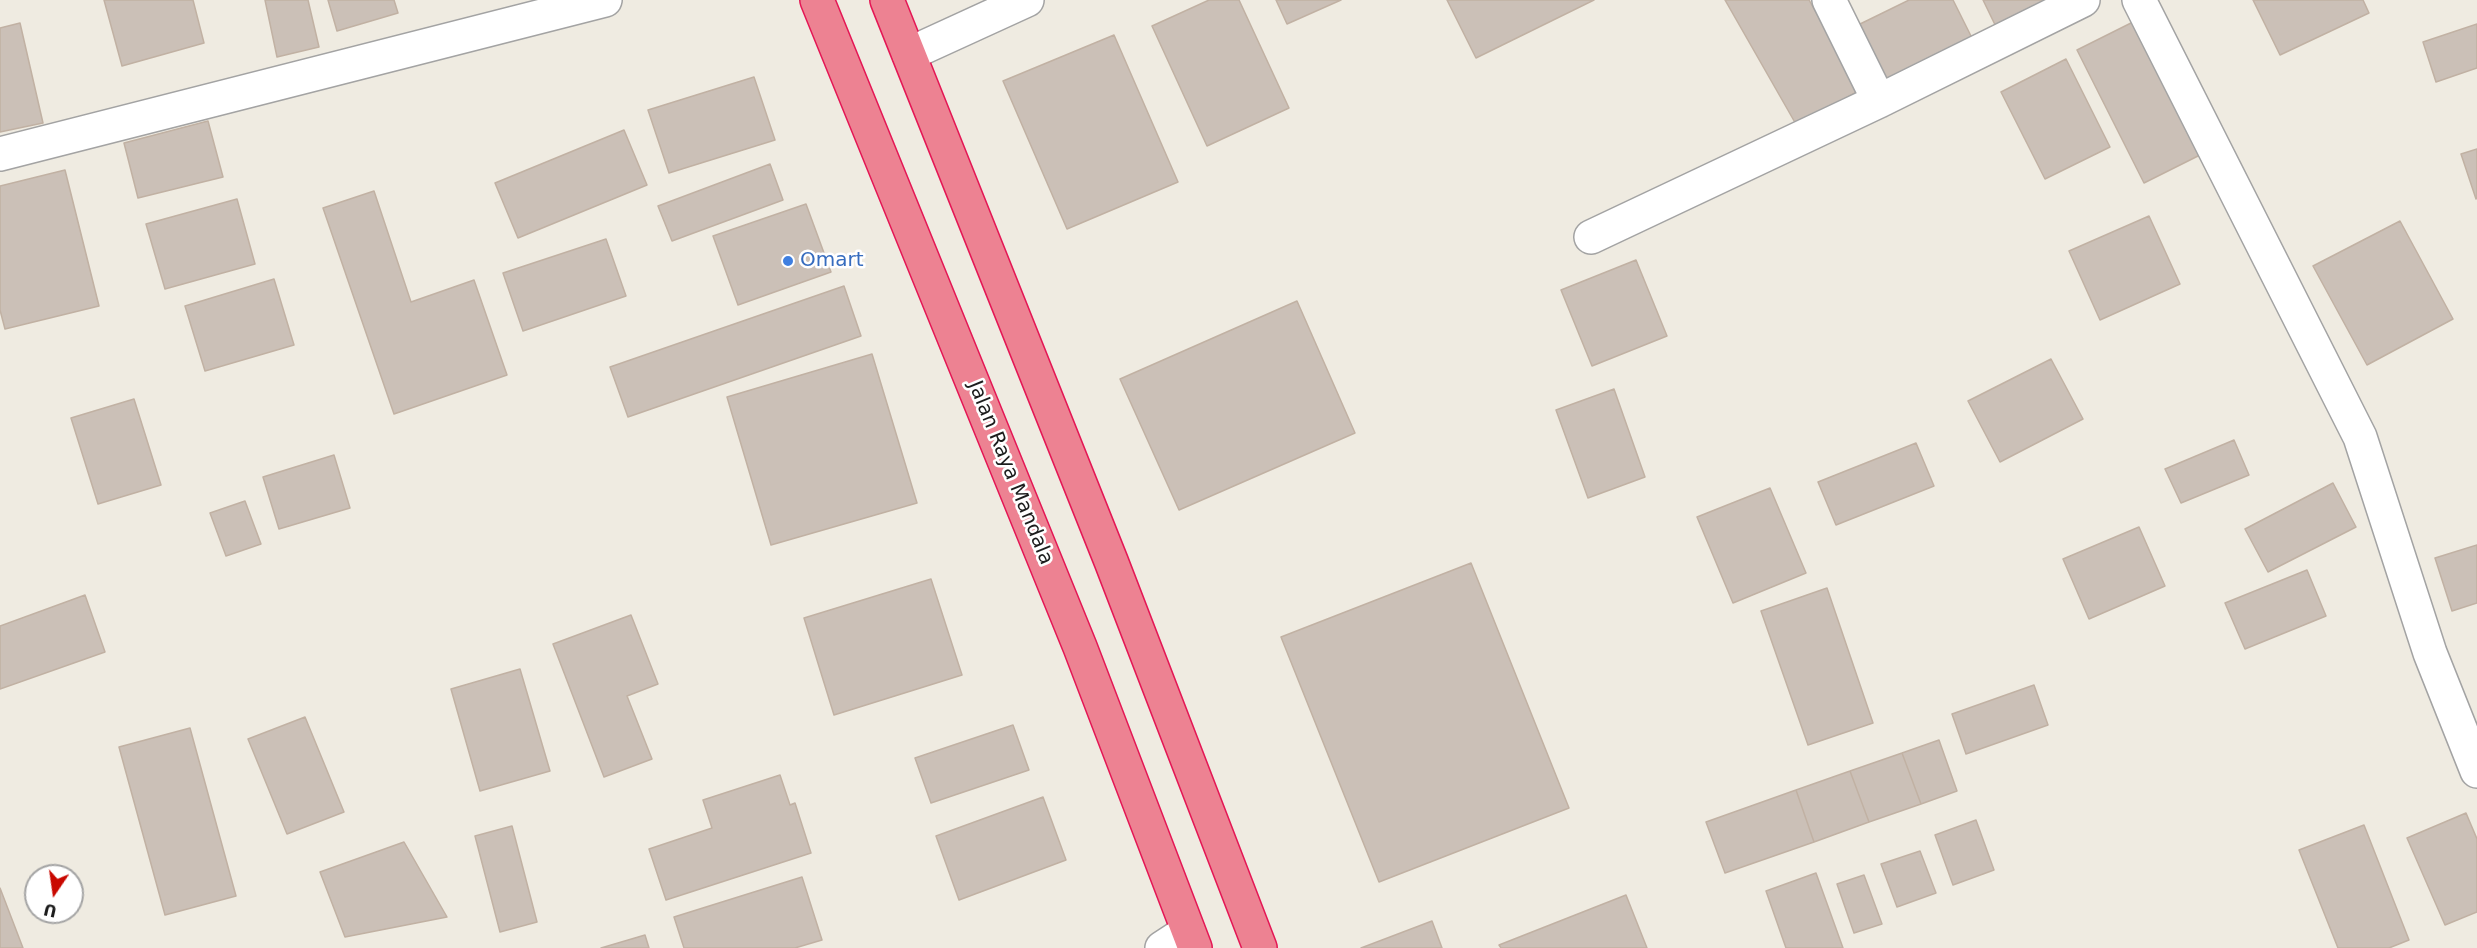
<!DOCTYPE html>
<html>
<head>
<meta charset="utf-8">
<style>
	body { margin:0 }
	#map { position:relative; width:2477px; height:948px; overflow:hidden; background:#efebe1; font-family:"DejaVu Sans",sans-serif }
	canvas { display:block }
	.north { position:absolute; left:24px; top:864px; width:60px; height:60px; box-sizing:border-box; background:#fff; border:2px solid #a4a4a4; border-radius:50%; rotate:193deg; font-size:16px; font-weight:700; line-height:24px; text-align:center; color:#1c1c1c }
	.north::after { content:''; display:block; margin:auto; width:21px; height:27px; background:#c90800; clip-path:polygon(50% 0,100% 100%,50% 72%,0 100%) }
</style>
</head>
<body>
<div id="map">
<canvas width="2477" height="948"></canvas>
<div class="north">U</div>
</div>
<script>
const c = document.querySelector('canvas').getContext('2d');
c.lineJoin = 'round';
function paint(path, color) { c.fillStyle = color; c.fill(path, 'evenodd'); }
function strokePath(path, color, width, dash) { c.strokeStyle = color; c.lineWidth = width; c.lineCap = dash ? 'butt' : 'round'; c.setLineDash(dash || []); c.stroke(path); }
function drawText(font, color, halo, rows, align = 'center') {
  c.font = font + ' "DejaVu Sans",sans-serif'; c.lineWidth = 5; c.setLineDash([]); c.textBaseline = 'middle'; c.strokeStyle = halo; c.fillStyle = color; for (const [text, x, y, turn = 0] of rows) {
    c.save(); c.translate(x, y); c.rotate((+turn || 0) * Math.PI / 180); c.textAlign = isNaN(turn) ? turn : align; if (halo) c.strokeText(text, 0, 0); c.fillText(text, 0, 0); c.restore();
  }
}
const building = new Path2D(`
	M 104,0 L 193,0 L 204,43 L 122,66 Z
	M 265,0 L 308,0 L 319,47 L 277,57 Z
	M 328,0 L 394,0 L 398,13 L 337,31 Z
	M 1209,0 L 1239,0 L 1289,108 L 1207,146 L 1152,26 Z
	M 1276,0 L 1341,0 L 1287,24 Z
	M 1447,0 L 1594,0 L 1476,58 Z
	M 1725,0 L 1809,0 L 1860,90 L 1797,126 Z
	M 1909,0 L 1953,0 L 1973,40 L 1883,83 L 1856,26 Z
	M 1983,0 L 2071,0 L 1999,33 Z
	M 2253,0 L 2363,0 L 2369,13 L 2280,55 Z
	M 2135,21 L 2202,154 L 2144,183 L 2077,50 Z
	M 20,23 L 43,123 L 0,132 L 0,28 Z
	M 2477,24 L 2477,68 L 2436,82 L 2423,42 Z
	M 1114,35 L 1178,182 L 1067,229 L 1003,81 Z
	M 2066,59 L 2110,147 L 2045,179 L 2001,92 Z
	M 754,77 L 775,140 L 669,173 L 648,110 Z
	M 208,121 L 223,177 L 138,198 L 124,143 Z
	M 624,130 L 647,185 L 518,238 L 495,183 Z
	M 2477,149 L 2477,198 L 2476,199 L 2461,154 Z
	M 770,164 L 783,200 L 672,241 L 658,206 Z
	M 65,170 L 99,306 L 5,329 L 0,310 L 0,186 Z
	M 374,191 L 411,302 L 474,280 L 507,375 L 394,414 L 323,208 Z
	M 237,199 L 255,264 L 165,289 L 146,224 Z
	M 806,204 L 831,272 L 738,305 L 713,236 Z
	M 2149,216 L 2180,284 L 2100,320 L 2069,251 Z
	M 2400,221 L 2453,319 L 2367,365 L 2313,266 Z
	M 606,239 L 626,296 L 523,331 L 503,273 Z
	M 1636,260 L 1667,336 L 1592,366 L 1561,290 Z
	M 274,279 L 294,345 L 205,371 L 185,306 Z
	M 844,286 L 861,336 L 628,417 L 610,367 Z
	M 1297,301 L 1355,433 L 1179,510 L 1120,379 Z
	M 872,354 L 917,503 L 771,545 L 727,397 Z
	M 2051,359 L 2083,419 L 2000,462 L 1968,401 Z
	M 1614,389 L 1645,477 L 1588,498 L 1556,410 Z
	M 134,399 L 161,485 L 98,504 L 71,418 Z
	M 2234,440 L 2249,475 L 2181,503 L 2165,469 Z
	M 1916,443 L 1934,486 L 1836,525 L 1818,482 Z
	M 334,455 L 350,508 L 279,529 L 263,477 Z
	M 2333,483 L 2356,527 L 2268,572 L 2245,529 Z
	M 1770,488 L 1806,573 L 1733,603 L 1697,517 Z
	M 245,501 L 261,544 L 226,556 L 210,513 Z
	M 2139,527 L 2165,586 L 2089,619 L 2063,559 Z
	M 2477,545 L 2477,603 L 2452,611 L 2435,558 Z
	M 1471,563 L 1569,808 L 1379,882 L 1281,637 Z
	M 2307,570 L 2326,616 L 2245,649 L 2225,603 Z
	M 931,579 L 962,675 L 834,715 L 804,618 Z
	M 1827,588 L 1873,723 L 1808,745 L 1761,611 Z
	M 85,595 L 105,652 L 0,689 L 0,626 Z
	M 631,615 L 658,684 L 627,696 L 652,759 L 604,777 L 553,644 Z
	M 520,669 L 550,771 L 480,791 L 451,689 Z
	M 2034,685 L 2048,725 L 1966,754 L 1952,714 Z
	M 305,717 L 344,812 L 287,834 L 248,739 Z
	M 1013,725 L 1029,770 L 931,803 L 915,758 Z
	M 190,728 L 236,896 L 165,915 L 119,747 Z
	M 1939,740 L 1957,791 L 1921,804 L 1902,753 Z
	M 1902,753 L 1921,804 L 1869,822 L 1850,771 Z
	M 1850,771 L 1869,822 L 1814,842 L 1796,790 Z
	M 780,775 L 790,805 L 795,803 L 811,853 L 666,900 L 649,849 L 712,828 L 703,800 Z
	M 1796,790 L 1814,842 L 1725,873 L 1706,822 Z
	M 1043,797 L 1066,860 L 959,900 L 936,836 Z
	M 2466,813 L 2477,839 L 2477,912 L 2445,925 L 2407,838 Z
	M 1976,820 L 1994,870 L 1953,885 L 1935,835 Z
	M 2364,825 L 2409,940 L 2389,948 L 2338,948 L 2299,850 Z
	M 512,826 L 537,922 L 500,932 L 475,836 Z
	M 404,842 L 447,917 L 345,937 L 320,872 Z
	M 1920,851 L 1936,893 L 1897,907 L 1881,864 Z
	M 1816,873 L 1843,948 L 1786,948 L 1766,891 Z
	M 1864,875 L 1882,924 L 1854,933 L 1837,884 Z
	M 802,877 L 822,940 L 795,948 L 684,948 L 674,917 Z
	M 0,888 L 23,948 L 0,948 Z
	M 1626,895 L 1647,948 L 1501,948 L 1499,945 Z
	M 1432,921 L 1442,948 L 1361,948 Z
	M 645,935 L 649,948 L 601,948 Z`);
const minor = new Path2D(`
	M 1829,0 L 1879,101
	M 2139,0 L 2360,437 L 2430,653 L 2477,771
	M 909,54 L 1027,0
	M 0,154 L 605,0
	M 1591,237 L 1879,101 L 2083,0
	M 1162,948 L 1188,931`);
const highway = new Path2D(`
	M 817,0 L 1080,647 L 1195,948
	M 887,0 L 1111,561 L 1260,948`);
const markers = [
	[788,261,6,"#3f7fe0"]
];
const shopNames = [
	["Omart",800,261]
];
const streetNames = [
	["Jalan Raya Mandala",1010,473,68]
];
paint(building, '#cbc0b7');
strokePath(building, '#c1b1a3', 1.5);
strokePath(minor, '#a3a3a3', 36);
strokePath(highway, '#e41755', 36);
strokePath(minor, '#fff', 33);
strokePath(highway, '#ed8292', 33);
for (const [x, y, r, color] of markers) { const dot = new Path2D(); dot.arc(x, y, r, 0, 2 * Math.PI); c.fillStyle = color; c.fill(dot); strokePath(dot, '#fff', 2); }
drawText('20px', '#366cbe', '#fff', shopNames, 'left');
drawText('20px', '#1c1c1c', '#fff', streetNames);
</script>
</body>
</html>
